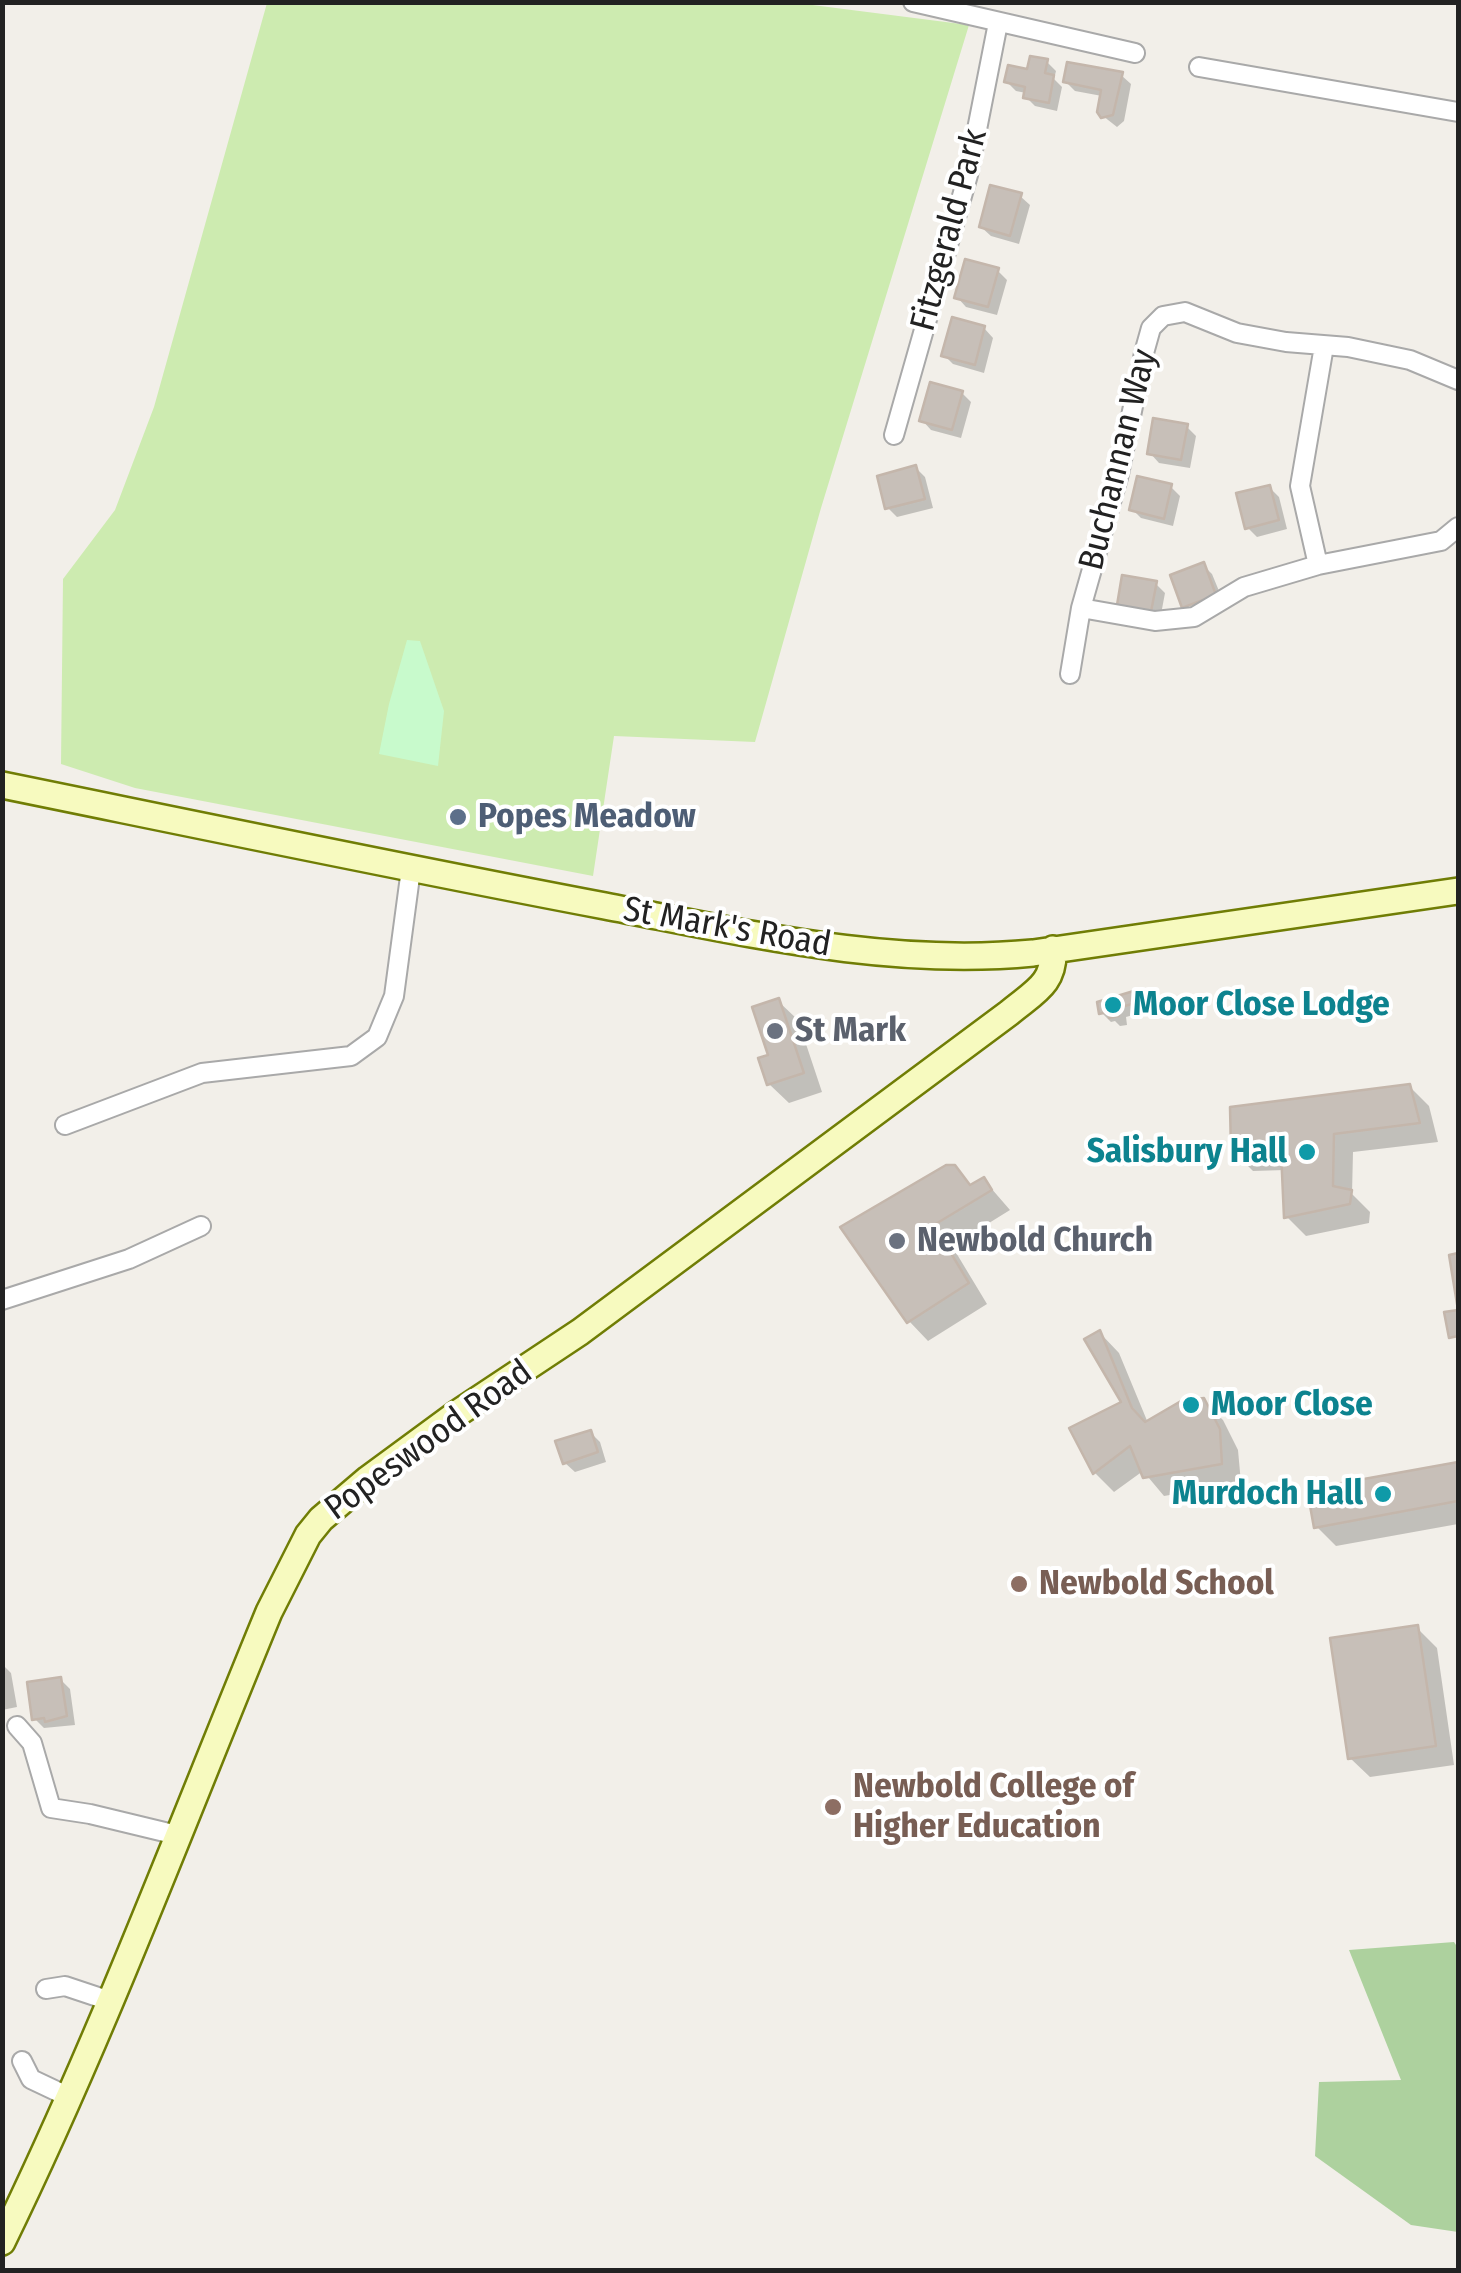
<!DOCTYPE html>
<html>
<head>
<meta charset="utf-8">
<style>
	body { margin:0 }
	#map { position:relative; width:1461px; height:2273px; overflow:hidden; background:#f2efe9; font-family:"Fira Sans Condensed",sans-serif }
	canvas { display:block }
	.frame { position:absolute; inset:0; border:5px solid #222; pointer-events:none }
</style>
</head>
<body>
<div id="map">
<canvas width="1461" height="2273"></canvas>
<div class="frame"></div>
</div>
<script>
const c = document.querySelector('canvas').getContext('2d');
c.lineJoin = 'round';
function paint(path, color) { c.fillStyle = color; c.fill(path, 'evenodd'); }
function strokePath(path, color, width, dash) { c.strokeStyle = color; c.lineWidth = width; c.lineCap = dash ? 'butt' : 'round'; c.setLineDash(dash || []); c.stroke(path); }
function drawText(font, color, halo, rows, align = 'center') {
  c.font = font + ' "Fira Sans Condensed",sans-serif'; c.lineWidth = 8; c.setLineDash([]); c.textBaseline = 'middle'; c.strokeStyle = halo; c.fillStyle = color; for (const [text, x, y, turn = 0] of rows) {
    c.save(); c.translate(x, y); c.rotate((+turn || 0) * Math.PI / 180); c.textAlign = isNaN(turn) ? turn : align; if (halo) c.strokeText(text, 0, 0); c.fillText(text, 0, 0); c.restore();
  }
}
const grass = new Path2D(`
	M 789,2 L 969,25 L 821,508 L 755,742 L 614,736 L 593,876 L 135,788 L 61,764 L 63,579 L 115,510 L 154,407 L 267,3 Z`);
const forest = new Path2D(`
	M 1454,1942 L 1458,1948 L 1458,2232 L 1411,2225 L 1315,2156 L 1319,2082 L 1401,2080 L 1349,1950 Z`);
const park = new Path2D(`
	M 407,640 L 420,641 L 444,711 L 438,766 L 379,754 L 389,704 Z`);
const shadow = new Path2D(`
	M 1047,62 L 1056,71 L 1054,79 L 1062,87 L 1057,111 L 1035,106 L 1026,97 L 1026,93 L 1016,91 L 1007,82 Z
	M 1121,75 L 1131,84 L 1124,121 L 1117,127 L 1103,116 L 1102,96 L 1075,91 L 1066,82 Z
	M 1020,196 L 1030,205 L 1019,244 L 991,236 L 981,227 Z
	M 997,270 L 1007,280 L 997,315 L 966,307 L 957,297 Z
	M 984,328 L 993,338 L 984,373 L 953,364 L 944,355 Z
	M 962,393 L 971,402 L 961,438 L 931,430 L 922,420 Z
	M 1187,427 L 1196,436 L 1190,468 L 1159,463 L 1150,453 Z
	M 916,468 L 925,477 L 933,508 L 897,517 L 888,508 Z
	M 1171,487 L 1180,496 L 1173,526 L 1141,518 L 1132,509 Z
	M 1270,488 L 1279,497 L 1287,529 L 1257,537 L 1248,528 Z
	M 1203,565 L 1212,574 L 1219,591 L 1186,604 L 1186,608 L 1173,577 Z
	M 1155,583 L 1165,593 L 1159,625 L 1128,620 Z
	M 1136,993 L 1145,1002 L 1147,1011 L 1126,1017 L 1127,1025 L 1120,1026 L 1115,1021 L 1111,1022 L 1102,1013 Z
	M 778,1001 L 798,1020 L 822,1092 L 789,1103 L 769,1084 Z
	M 1409,1086 L 1429,1106 L 1438,1142 L 1353,1152 L 1352,1194 L 1370,1212 L 1369,1223 L 1306,1236 L 1287,1217 L 1285,1170 L 1253,1171 L 1233,1151 Z
	M 954,1168 L 972,1187 L 984,1180 L 1010,1210 L 952,1246 L 987,1304 L 928,1341 L 909,1321 L 843,1228 Z
	M 1100,1333 L 1119,1353 L 1148,1423 L 1203,1401 L 1223,1420 L 1238,1450 L 1241,1483 L 1164,1496 L 1143,1471 L 1114,1492 L 1095,1473 L 1072,1429 L 1125,1403 Z
	M 590,1432 L 600,1442 L 606,1462 L 575,1472 L 565,1463 Z
	M 1458,1464 L 1458,1524 L 1336,1546 L 1317,1527 L 1323,1482 L 1329,1488 Z
	M 1417,1628 L 1437,1648 L 1454,1765 L 1370,1777 L 1350,1758 Z
	M 2,1664 L 11,1673 L 17,1707 L 2,1710 Z
	M 60,1679 L 70,1689 L 75,1725 L 44,1728 L 35,1719 Z`);
const building = new Path2D(`
	M 1030,56 L 1048,59 L 1045,73 L 1054,75 L 1049,103 L 1023,98 L 1025,87 L 1004,82 L 1008,65 L 1027,69 Z
	M 1067,62 L 1123,72 L 1113,115 L 1101,118 L 1097,112 L 1101,90 L 1063,82 Z
	M 990,185 L 1022,193 L 1010,236 L 979,227 Z
	M 965,259 L 999,268 L 988,307 L 954,298 Z
	M 952,317 L 985,326 L 975,365 L 941,356 Z
	M 930,382 L 963,391 L 952,430 L 919,421 Z
	M 1153,418 L 1188,424 L 1181,460 L 1147,454 Z
	M 916,465 L 925,499 L 885,509 L 877,476 Z
	M 1137,476 L 1172,484 L 1164,519 L 1129,510 Z
	M 1270,485 L 1279,520 L 1245,529 L 1236,493 Z
	M 1204,562 L 1216,595 L 1182,608 L 1170,575 Z
	M 1122,575 L 1157,581 L 1150,617 L 1116,611 Z
	M 1137,990 L 1139,1002 L 1118,1008 L 1119,1016 L 1109,1018 L 1108,1012 L 1099,1014 L 1097,1002 Z
	M 779,998 L 804,1073 L 767,1085 L 758,1058 L 768,1055 L 752,1007 Z
	M 1410,1084 L 1420,1123 L 1334,1134 L 1333,1186 L 1352,1190 L 1350,1204 L 1284,1218 L 1281,1151 L 1231,1152 L 1230,1107 Z
	M 946,1165 L 955,1165 L 970,1185 L 984,1177 L 992,1190 L 934,1225 L 969,1283 L 907,1323 L 840,1227 Z
	M 1458,1253 L 1458,1336 L 1449,1338 L 1444,1312 L 1458,1310 L 1449,1255 Z
	M 1100,1330 L 1132,1408 L 1145,1422 L 1181,1401 L 1204,1398 L 1220,1429 L 1222,1464 L 1143,1478 L 1130,1446 L 1093,1474 L 1069,1428 L 1121,1402 L 1084,1339 Z
	M 591,1430 L 598,1452 L 563,1464 L 555,1441 Z
	M 1458,1462 L 1458,1501 L 1314,1528 L 1306,1483 L 1324,1479 L 1325,1486 Z
	M 1418,1625 L 1436,1746 L 1348,1759 L 1330,1638 Z
	M 61,1677 L 67,1716 L 45,1722 L 44,1718 L 32,1720 L 27,1682 Z`);
const street = new Path2D(`
	M 913,2 L 1135,53
	M 1199,67 L 1458,112
	M 894,435 L 968,175 L 998,23
	M 1318,565 L 1300,486 L 1324,346
	M 1081,608 L 1155,621 L 1194,617 L 1244,587 L 1318,565 L 1441,541 L 1458,527
	M 1070,674 L 1081,608 L 1119,474 L 1144,353 L 1151,328 L 1163,316 L 1185,312 L 1237,333 L 1286,342 L 1348,347 L 1410,360 L 1458,380
	M 65,1125 L 202,1073 L 351,1056 L 377,1037 L 394,996 L 411,869
	M 2,1300 L 129,1259 L 201,1226
	M 17,1726 L 32,1743 L 51,1808 L 90,1814 L 177,1835
	M 46,1989 L 65,1986 L 110,2001
	M 22,2061 L 31,2079 L 69,2097`);
const secondary = new Path2D(`
	M 2,785 C 203,826 404,868 605,906 C 747,933 888,967 1033,953 L 1458,891
	M 2,2242 C 102,2037 182,1823 269,1612 L 308,1535 L 321,1519 L 368,1479 L 455,1415 L 580,1332 L 1009,1013 C 1034,992 1055,984 1053,949`);
const markers = [
	[458,817,10,"#5c6f8a"],
	[1113,1005,10,"#0f9aa8"],
	[775,1031,10,"#6b7280"],
	[1307,1152,10,"#0f9aa8"],
	[897,1241,10,"#6b7280"],
	[1191,1405,10,"#0f9aa8"],
	[1383,1494,10,"#0f9aa8"],
	[1019,1584,10,"#8d6e63"],
	[833,1807,10,"#8d6e63"]
];
const streetNames = [
	["Fitzgerald Park",950,230,-75],
	["Buchannan Way",1119,460,-76],
	["St Mark's Road",727,928,10],
	["Popeswood Road",429,1441,-36]
];
const serviceNames = [
	["Popes Meadow",478,817]
];
const cultureNames = [
	["Moor Close Lodge",1133,1005],
	["Salisbury Hall",1287,1152,"right"],
	["Moor Close",1211,1405],
	["Murdoch Hall",1363,1494,"right"]
];
const worshipNames = [
	["St Mark",795,1031],
	["Newbold Church",917,1241]
];
const educationNames = [
	["Newbold School",1039,1584],
	["Newbold College of",853,1787],
	["Higher Education",853,1827]
];
paint(grass, '#cdebb0');
paint(forest, '#add19e');
paint(park, '#c8facc');
paint(shadow, '#0003');
paint(building, '#c7bfb8');
strokePath(building, '#c4b6ab', 2.5);
strokePath(street, '#a9a9a9', 22);
strokePath(secondary, '#707d05', 30);
strokePath(street, '#fff', 18);
strokePath(secondary, '#f7fabf', 25);
for (const [x, y, r, color] of markers) { const dot = new Path2D(); dot.arc(x, y, r, 0, 2 * Math.PI); c.fillStyle = color; c.fill(dot); strokePath(dot, '#fff', 4); }
drawText('35px', '#222', '#fff', streetNames);
drawText('bold 35px', '#4e5e75', '#fff', serviceNames, 'left');
drawText('bold 35px', '#0d838f', '#fff', cultureNames, 'left');
drawText('bold 35px', '#5b616d', '#fff', worshipNames, 'left');
drawText('bold 35px', '#785e54', '#fff', educationNames, 'left');
</script>
</body>
</html>
